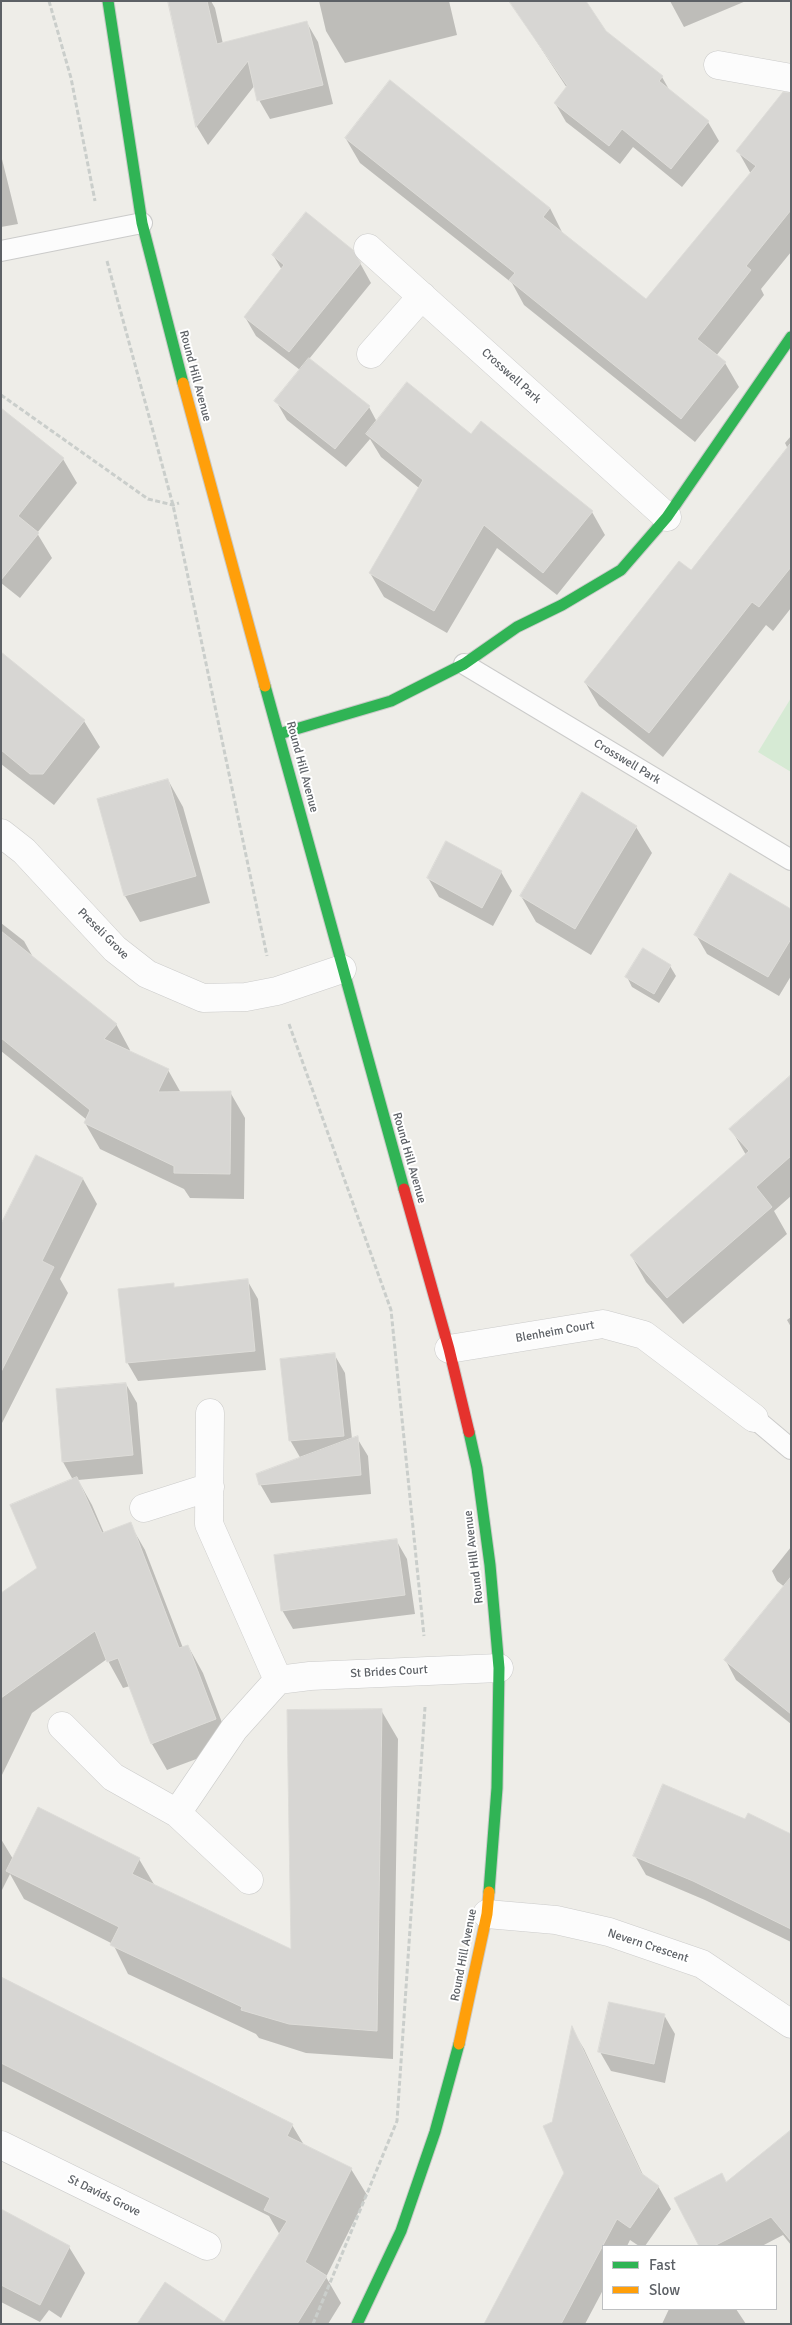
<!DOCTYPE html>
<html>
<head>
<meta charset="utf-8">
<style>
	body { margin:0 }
	#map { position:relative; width:792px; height:2325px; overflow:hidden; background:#eeede8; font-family:Signika,sans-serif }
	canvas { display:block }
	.frame { position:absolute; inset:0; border:2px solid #5d6166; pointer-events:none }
	.legend { position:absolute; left:602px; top:2245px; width:175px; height:65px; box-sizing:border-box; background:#fff; border:1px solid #bec0c2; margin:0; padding:6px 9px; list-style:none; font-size:15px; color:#5d6166 }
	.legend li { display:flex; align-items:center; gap:10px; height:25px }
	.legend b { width:25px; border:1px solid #bec0c2 }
</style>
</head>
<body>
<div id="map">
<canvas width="792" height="2325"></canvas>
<div class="frame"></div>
<ul class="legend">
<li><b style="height:6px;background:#30b455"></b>Fast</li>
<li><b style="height:6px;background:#ff9f0a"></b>Slow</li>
</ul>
</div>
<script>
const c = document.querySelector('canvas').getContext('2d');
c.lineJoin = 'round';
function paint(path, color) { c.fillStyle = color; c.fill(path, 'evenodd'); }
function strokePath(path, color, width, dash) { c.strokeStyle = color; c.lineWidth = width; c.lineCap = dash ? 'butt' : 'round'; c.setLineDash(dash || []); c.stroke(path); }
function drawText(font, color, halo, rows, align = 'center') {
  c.font = font + ' Signika,sans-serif'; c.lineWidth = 4; c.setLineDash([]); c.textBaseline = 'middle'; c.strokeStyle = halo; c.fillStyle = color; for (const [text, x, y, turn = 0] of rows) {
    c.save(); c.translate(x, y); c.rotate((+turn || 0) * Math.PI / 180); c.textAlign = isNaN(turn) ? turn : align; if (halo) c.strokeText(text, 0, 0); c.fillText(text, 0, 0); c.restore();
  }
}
const green = new Path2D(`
	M 791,698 L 791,772 L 758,752 Z`);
const shadow = new Path2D(`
	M 169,1 L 211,1 L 215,8 L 223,44 L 307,23 L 318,42 L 333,104 L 270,119 L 259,100 L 255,85 L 208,145 L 197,127 Z
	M 319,1 L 449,1 L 457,35 L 345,63 L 326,31 Z
	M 670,1 L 746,1 L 684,27 Z
	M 514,7 L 606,32 L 662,77 L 671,93 L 708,122 L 719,141 L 682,187 L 633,147 L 620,164 L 566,122 L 555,103 L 567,88 Z
	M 791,108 L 791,252 L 761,289 L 764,295 L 716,356 L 725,363 L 739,387 L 695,442 L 524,305 L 512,283 L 360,163 L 346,139 L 550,208 L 563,234 L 646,300 L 751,174 L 738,151 Z
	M 1,155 L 18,224 L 1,227 Z
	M 273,255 L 360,263 L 371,283 L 309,359 L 369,407 L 377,422 L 471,436 L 592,512 L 605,535 L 557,595 L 497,548 L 447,633 L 384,597 L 370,573 L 419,488 L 381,457 L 370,439 L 346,467 L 287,420 L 276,401 L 300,370 L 256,336 L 245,317 L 282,270 Z
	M 1,410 L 63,459 L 77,483 L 37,533 L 52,558 L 20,598 L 1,583 Z
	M 791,436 L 791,608 L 773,631 L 766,625 L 663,757 L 599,706 L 585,682 L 691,571 L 788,449 L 785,443 Z
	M 1,654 L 84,721 L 100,747 L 54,805 L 1,764 Z
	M 168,780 L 183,807 L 210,903 L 140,922 L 125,896 Z
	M 636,827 L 652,853 L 591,955 L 536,922 L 521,896 Z
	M 501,872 L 512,891 L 493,926 L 439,897 L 428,878 Z
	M 791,910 L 791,976 L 779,996 L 707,954 L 696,935 Z
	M 1,923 L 24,941 L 34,959 L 116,1024 L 130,1050 L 129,1052 L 168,1070 L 181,1093 L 230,1092 L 245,1118 L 244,1199 L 190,1198 L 184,1189 L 100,1149 L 85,1123 L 87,1120 L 1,1051 Z
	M 643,950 L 670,966 L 676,976 L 659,1003 L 632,987 L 627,977 Z
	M 791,1077 L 791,1196 L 774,1211 L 787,1234 L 683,1324 L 646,1282 L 631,1255 L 746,1155 L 731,1129 Z
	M 36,1156 L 83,1179 L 97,1204 L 60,1279 L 68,1293 L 1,1425 L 1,1226 Z
	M 247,1280 L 258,1299 L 266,1370 L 138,1381 L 127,1362 L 173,1285 L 175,1288 Z
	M 791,1317 L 791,1327 L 787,1320 Z
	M 334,1354 L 345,1373 L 352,1439 L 357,1438 L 368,1456 L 371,1494 L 271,1503 L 260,1484 L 301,1459 L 290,1440 Z
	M 126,1384 L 137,1403 L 143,1474 L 78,1480 L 92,1505 L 104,1533 L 130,1524 L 145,1550 L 183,1648 L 188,1646 L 203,1673 L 231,1746 L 167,1770 L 152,1744 L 130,1686 L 123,1688 L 107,1659 L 32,1713 L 1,1777 L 1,1595 L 38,1568 L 73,1480 L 63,1462 Z
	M 396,1540 L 407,1559 L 415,1614 L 293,1629 L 282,1610 Z
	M 791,1547 L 791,1592 L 777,1581 L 772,1571 Z
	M 791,1637 L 791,1724 L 736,1680 L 726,1661 Z
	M 381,1710 L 398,1739 L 393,2059 L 306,2053 L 259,2038 L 256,2034 L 128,1974 L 113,1944 L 24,1899 L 10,1874 L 1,1892 L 1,1839 L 13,1859 L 139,1859 L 155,1886 L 292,1951 Z
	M 746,1820 L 791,1836 L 791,1942 L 705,1900 L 646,1875 L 635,1856 Z
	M 1,1977 L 292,2125 L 304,2145 L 351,2169 L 367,2195 L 326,2277 L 341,2303 L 328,2324 L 225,2324 L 280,2235 L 269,2216 L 1,2081 Z
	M 664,2015 L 675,2034 L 665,2083 L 611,2071 L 600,2052 Z
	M 572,2029 L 584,2049 L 644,2177 L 658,2186 L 671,2209 L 645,2246 L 639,2246 L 630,2240 L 627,2246 L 603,2246 L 603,2290 L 585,2324 L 485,2324 L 566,2173 Z
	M 791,2131 L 791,2245 L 783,2235 L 762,2246 L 700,2246 L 676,2198 L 726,2184 Z
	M 1,2211 L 69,2247 L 85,2273 L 61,2318 L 49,2310 L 40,2322 L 1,2302 Z
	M 669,2309 L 736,2309 L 746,2324 L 662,2324 Z`);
const building = new Path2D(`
	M 168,1 L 207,1 L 217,44 L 307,21 L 323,85 L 257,101 L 248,61 L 196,127 Z
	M 509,1 L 586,1 L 606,31 L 663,76 L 659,81 L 709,121 L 671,169 L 622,129 L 609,146 L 554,103 L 567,86 Z
	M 390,80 L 550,208 L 543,217 L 646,299 L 756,166 L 736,151 L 783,92 L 791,93 L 791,210 L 746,266 L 751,270 L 697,339 L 726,362 L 681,419 L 509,280 L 515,273 L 345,138 Z
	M 306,212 L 353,250 L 361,263 L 289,352 L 244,317 L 284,265 L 272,255 Z
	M 309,358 L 370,406 L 335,449 L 274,401 Z
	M 407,382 L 471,434 L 481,421 L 593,511 L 543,573 L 484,525 L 434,611 L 369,573 L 423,480 L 366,434 Z
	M 1,408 L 64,458 L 18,516 L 39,533 L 1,580 Z
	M 791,443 L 791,567 L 759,607 L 752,602 L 649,733 L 584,682 L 679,561 L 691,570 Z
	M 1,652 L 85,720 L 43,774 L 30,774 L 1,750 Z
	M 168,779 L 196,876 L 124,896 L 97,799 Z
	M 582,792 L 637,826 L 575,929 L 520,896 Z
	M 446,841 L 502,871 L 482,908 L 427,878 Z
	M 730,873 L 791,909 L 791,939 L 768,977 L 694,935 Z
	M 1,931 L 117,1024 L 104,1039 L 169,1069 L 158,1092 L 231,1091 L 230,1174 L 174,1173 L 174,1166 L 84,1123 L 90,1110 L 1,1038 Z
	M 643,948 L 671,965 L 654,994 L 625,977 Z
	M 791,1075 L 791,1156 L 756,1187 L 772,1207 L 667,1298 L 630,1255 L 749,1151 L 729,1129 Z
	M 36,1155 L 83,1178 L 42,1261 L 54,1267 L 1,1372 L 1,1224 Z
	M 248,1279 L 255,1351 L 126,1363 L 118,1289 L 174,1283 L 174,1287 Z
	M 335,1353 L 344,1436 L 289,1441 L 280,1359 Z
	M 126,1383 L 133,1455 L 62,1462 L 56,1389 Z
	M 358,1436 L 361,1475 L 259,1485 L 256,1474 Z
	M 77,1477 L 102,1533 L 131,1522 L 179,1648 L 188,1645 L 216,1719 L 151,1744 L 118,1658 L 107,1662 L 95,1631 L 1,1698 L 1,1593 L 37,1568 L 10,1505 Z
	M 397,1539 L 405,1595 L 281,1611 L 274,1555 Z
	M 791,1577 L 791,1714 L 724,1660 Z
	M 382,1709 L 377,2031 L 289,2024 L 241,2010 L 242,2007 L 110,1945 L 119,1927 L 6,1871 L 38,1807 L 140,1858 L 132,1874 L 291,1949 L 287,1710 Z
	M 663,1784 L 745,1819 L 748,1813 L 791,1834 L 791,1929 L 693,1881 L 633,1856 Z
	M 1,1977 L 293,2124 L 287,2136 L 352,2168 L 305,2262 L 327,2276 L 297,2324 L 137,2324 L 165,2282 L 224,2322 L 287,2221 L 264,2210 L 270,2198 L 1,2063 Z
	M 609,2002 L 665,2014 L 654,2064 L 598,2052 Z
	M 572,2026 L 641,2173 L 659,2186 L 630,2228 L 617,2219 L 561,2324 L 484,2324 L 564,2173 L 543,2126 L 552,2122 Z
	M 791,2130 L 791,2241 L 771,2217 L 714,2246 L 699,2246 L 674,2198 L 722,2173 L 726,2182 Z
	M 1,2209 L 70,2246 L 40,2305 L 1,2285 Z`);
const path = new Path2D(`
	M 49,1 L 71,78 L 95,201
	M 107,261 L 173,505 L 267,956
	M 1,395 L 148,499 L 173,505 L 179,503
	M 289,1024 L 391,1310 L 424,1636
	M 313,2324 L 397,2121 L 425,1707`);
const lane = new Path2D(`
	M 1,251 L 142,223
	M 464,664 L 791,860
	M 754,1418 L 791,1449`);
const street = new Path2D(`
	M 718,65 L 791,78
	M 368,248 L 667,517
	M 371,354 L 422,296
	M 1,833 L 24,851 L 115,949 L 147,974 L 203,998 L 246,997 L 277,991 L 342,969
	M 449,1349 L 603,1324 L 644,1335 L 754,1418
	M 210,1413 L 209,1524 L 278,1680
	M 144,1508 L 210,1487
	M 62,1726 L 113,1777 L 177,1813 L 249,1880
	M 177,1813 L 234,1729 L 278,1680 L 310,1676 L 499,1668
	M 487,1914 L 556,1920 L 609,1932 L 702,1964 L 791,2024
	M 1,2145 L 207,2246`);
const fast = new Path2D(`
	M 108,1 L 142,223 L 183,383
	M 265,686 L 404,1189
	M 279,734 L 391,701 L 464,664 L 517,627 L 562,605 L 621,570 L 667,517 L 791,337
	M 469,1432 L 477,1468 L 490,1565 L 499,1668 L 497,1788 L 489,1892
	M 357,2324 L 401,2231 L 435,2132 L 459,2044`);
const slow = new Path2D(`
	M 183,383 L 265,686
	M 459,2044 L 487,1914 L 489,1892`);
const jam = new Path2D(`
	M 404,1189 L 449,1349 L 469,1432`);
const streetNames = [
	["Round Hill Avenue",195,376,75],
	["Crosswell Park",511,376,42],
	["Crosswell Park",627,762,31],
	["Round Hill Avenue",302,767,75],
	["Preseli Grove",103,934,45],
	["Round Hill Avenue",409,1158,74],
	["Blenheim Court",555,1332,-10],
	["Round Hill Avenue",474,1557,-97],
	["St Brides Court",389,1672,-3],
	["Nevern Crescent",648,1946,18],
	["Round Hill Avenue",464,1955,-79],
	["St Davids Grove",104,2196,26]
];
paint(green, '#d6ead4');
paint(shadow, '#0003');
paint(building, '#d7d6d3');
strokePath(building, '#dddcd8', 1);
strokePath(lane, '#cbcbca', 22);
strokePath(street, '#cbcbca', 29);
strokePath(fast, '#c9cac8', 13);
strokePath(slow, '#c9cac8', 13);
strokePath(jam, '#c9cac8', 13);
strokePath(path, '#cacecb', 3, [5, 2.5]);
strokePath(lane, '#fcfcfc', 20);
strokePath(street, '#fcfcfc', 28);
strokePath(fast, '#30b455', 11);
strokePath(slow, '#ff9f0a', 11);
strokePath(jam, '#e5322d', 11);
drawText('12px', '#5d6166', '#fff', streetNames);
</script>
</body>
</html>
